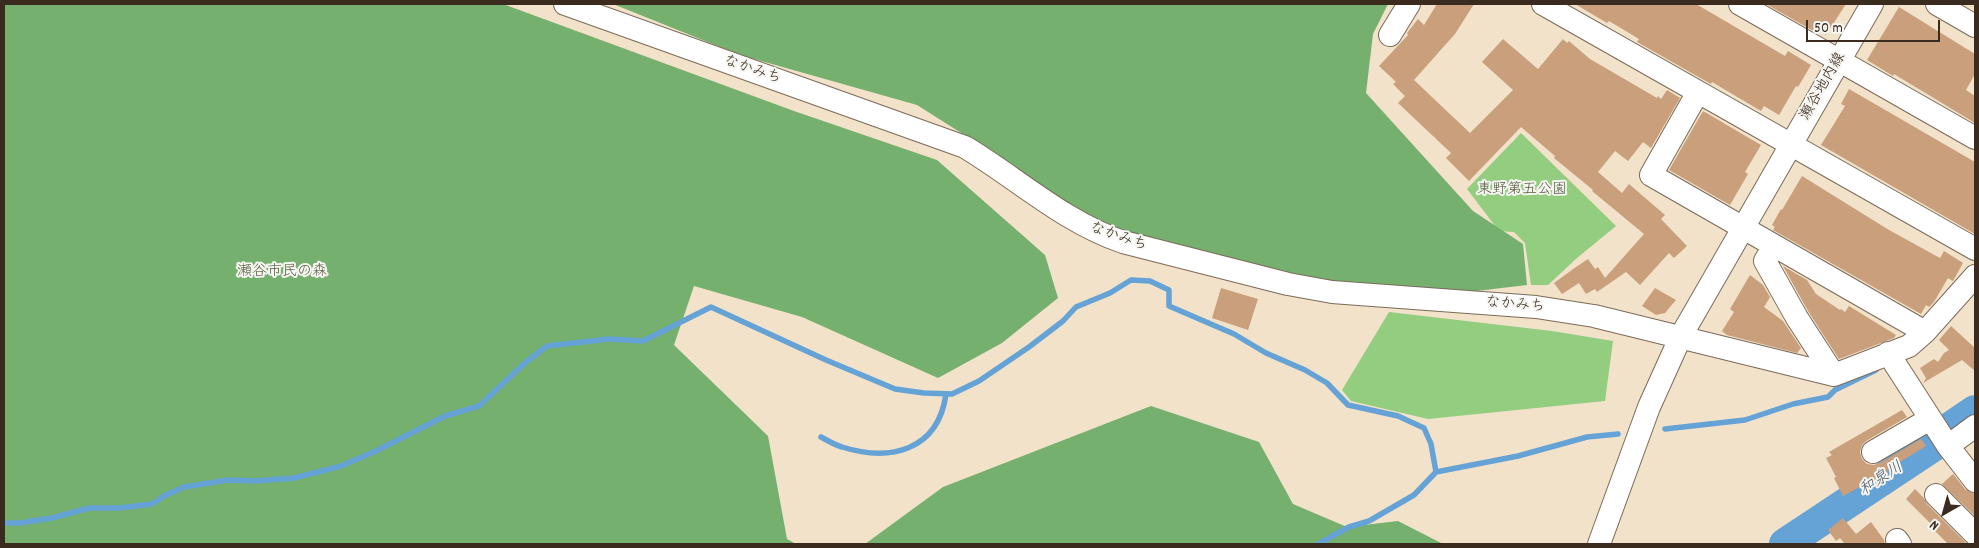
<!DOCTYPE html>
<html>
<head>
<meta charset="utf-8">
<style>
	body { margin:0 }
	#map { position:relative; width:1979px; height:548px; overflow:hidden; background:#f2e2c9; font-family:Dekko,sans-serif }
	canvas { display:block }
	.frame { position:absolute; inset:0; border:5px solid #3b2a1e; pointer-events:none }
	.north { position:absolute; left:1919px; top:488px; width:50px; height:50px; -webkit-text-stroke:4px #f6f6f2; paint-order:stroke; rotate:218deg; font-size:14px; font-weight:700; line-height:20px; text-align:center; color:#3b2a1e }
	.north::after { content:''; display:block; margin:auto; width:18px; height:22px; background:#3b2a1e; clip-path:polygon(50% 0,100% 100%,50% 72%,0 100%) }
	.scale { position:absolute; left:1806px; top:20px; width:134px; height:22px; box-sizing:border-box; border:2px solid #3b2a1e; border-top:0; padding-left:6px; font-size:15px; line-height:18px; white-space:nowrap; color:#3b2a1e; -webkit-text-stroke:4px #f6f6f2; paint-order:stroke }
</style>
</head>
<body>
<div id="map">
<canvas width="1979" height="548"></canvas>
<div class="frame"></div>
<div class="north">N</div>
<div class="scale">50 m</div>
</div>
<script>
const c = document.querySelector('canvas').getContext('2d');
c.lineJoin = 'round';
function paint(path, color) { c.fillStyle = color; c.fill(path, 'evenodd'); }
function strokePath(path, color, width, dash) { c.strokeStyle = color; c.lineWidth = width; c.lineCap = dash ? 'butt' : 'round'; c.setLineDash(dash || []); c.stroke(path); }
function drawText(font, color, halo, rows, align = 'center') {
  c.font = font + ' Dekko,"Klee One",sans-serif'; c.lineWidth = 4; c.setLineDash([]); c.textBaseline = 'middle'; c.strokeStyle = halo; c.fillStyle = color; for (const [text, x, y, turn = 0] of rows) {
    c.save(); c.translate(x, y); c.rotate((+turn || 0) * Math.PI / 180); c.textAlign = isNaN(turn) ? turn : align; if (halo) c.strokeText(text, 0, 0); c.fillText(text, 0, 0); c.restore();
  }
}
const green = new Path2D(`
	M 1521,133 L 1616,226 L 1577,258 L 1548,285 L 1531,285 L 1525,243 L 1514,232 L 1499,231 L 1467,189 Z
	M 1389,312 L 1552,331 L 1613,341 L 1605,401 L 1428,419 L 1351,401 L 1342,390 Z`);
const forest = new Path2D(`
	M 4,4 L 503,4 L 794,111 L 937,160 L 1045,255 L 1058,298 L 1002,343 L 938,378 L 802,317 L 694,286 L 674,345 L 768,436 L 787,539 L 796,544 L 4,544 Z
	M 613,4 L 1388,4 L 1373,34 L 1366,93 L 1473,211 L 1523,244 L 1527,285 L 1468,292 L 1340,287 L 1105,228 L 1055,203 L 1004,160 L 917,105 L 740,55 Z
	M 1151,406 L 1259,442 L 1293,504 L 1347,527 L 1398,521 L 1443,544 L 865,544 L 943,487 Z`);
const stream = new Path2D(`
	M 1665,429 L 1745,420 L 1793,404 L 1828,397 L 1835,390 L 1876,370
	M 821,437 C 828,441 835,445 842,447 C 890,462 938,451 946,394
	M 4,523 L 20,523 L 52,518 L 89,508 L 119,508 L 152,504 L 164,496 L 184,487 L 228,480 L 255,481 L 294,478 L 341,466 L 376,451 L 445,416 L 479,406 L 526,362 L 547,346 L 609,339 L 643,341 L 711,307 L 826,360 L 895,389 L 924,393 L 952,394 L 979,381 L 1029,347 L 1063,321 L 1076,307 L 1110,293 L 1131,280 L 1150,281 L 1169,290 L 1169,306 L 1234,334 L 1266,353 L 1305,370 L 1327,383 L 1348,405 L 1398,416 L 1424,428 L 1431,444 L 1436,472
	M 1318,544 L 1349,527 L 1369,521 L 1414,495 L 1436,472 L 1518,456 L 1587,437 L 1618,434`);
const river = new Path2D(`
	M 1785,544 L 1936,444 L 1950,428 L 1975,411`);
const building = new Path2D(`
	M 1437,4 L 1474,4 L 1455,34 L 1414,80 L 1470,133 L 1513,90 L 1482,62 L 1503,39 L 1538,69 L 1563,39 L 1567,43 L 1569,41 L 1590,59 L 1657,98 L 1658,96 L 1661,99 L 1667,90 L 1680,98 L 1651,148 L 1643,142 L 1628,161 L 1615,151 L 1598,172 L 1622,193 L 1629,184 L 1665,215 L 1661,219 L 1687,246 L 1674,258 L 1669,253 L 1640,285 L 1626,272 L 1597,292 L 1595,289 L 1586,294 L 1579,283 L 1562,294 L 1554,283 L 1576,267 L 1588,259 L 1595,269 L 1598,267 L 1605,278 L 1644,234 L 1592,191 L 1593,190 L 1554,158 L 1555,156 L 1521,127 L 1469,181 L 1446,158 L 1451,153 L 1398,103 L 1405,96 L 1393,84 L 1396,82 L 1379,66 L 1408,35 L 1407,33 L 1418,19 L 1424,25 Z
	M 1575,4 L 1696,4 L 1785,56 L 1788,51 L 1811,65 L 1798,87 L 1796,86 L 1779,115 L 1764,106 L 1761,111 L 1712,82 L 1711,84 L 1637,42 L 1639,39 L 1609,21 L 1607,23 Z
	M 1766,4 L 1846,4 L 1826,35 L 1818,30 L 1817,33 Z
	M 1899,7 L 1975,54 L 1975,74 L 1966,90 L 1975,96 L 1975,123 L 1894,74 L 1893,76 L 1867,60 Z
	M 1849,89 L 1975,162 L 1975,234 L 1821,145 L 1845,106 L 1841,104 Z
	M 1703,111 L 1761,145 L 1745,172 L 1748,174 L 1730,205 L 1669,170 Z
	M 1802,176 L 1889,230 L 1940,258 L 1944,251 L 1963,263 L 1953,281 L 1948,278 L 1934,302 L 1929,307 L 1926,305 L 1921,314 L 1773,230 L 1775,227 L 1772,225 L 1781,209 L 1782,210 Z
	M 1783,266 L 1807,280 L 1816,294 L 1840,310 L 1841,309 L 1845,312 L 1849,306 L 1896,335 L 1894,338 L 1839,359 L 1808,311 Z
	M 1750,275 L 1763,285 L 1770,297 L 1764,307 L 1783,321 L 1801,348 L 1797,353 L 1727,335 L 1722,331 L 1734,312 L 1730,309 Z
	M 1221,288 L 1258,299 L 1248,330 L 1212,318 Z
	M 1655,288 L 1676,300 L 1665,313 L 1656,315 L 1642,306 Z
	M 1951,326 L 1975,348 L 1975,371 L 1962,360 L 1923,383 L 1926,378 L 1920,368 L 1934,359 L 1938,362 L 1944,353 L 1949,350 L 1939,340 Z
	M 1902,410 L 1907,417 L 1866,441 L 1862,445 L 1860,452 L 1862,459 L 1867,464 L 1874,465 L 1880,463 L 1921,439 L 1926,446 L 1887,470 L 1888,474 L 1865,486 L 1864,485 L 1843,496 L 1834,478 L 1836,477 L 1826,458 L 1832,455 L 1829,452 Z
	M 1953,474 L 1965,489 L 1975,494 L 1975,516 L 1942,484 Z
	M 1915,489 L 1923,497 L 1927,504 L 1967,544 L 1948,544 L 1932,528 L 1934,527 L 1906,499 Z
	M 1843,518 L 1856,534 L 1871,522 L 1884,540 L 1885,544 L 1843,544 L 1844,543 L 1840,538 L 1836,541 L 1828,530 Z`);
const minor = new Path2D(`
	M 565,4 L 965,147 C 1018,179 1064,222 1123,242 L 1288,284 L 1332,292 L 1536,307 L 1594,316 L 1834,375 L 1909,346 L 1925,332 L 1975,276
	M 1543,4 L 1975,249
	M 1740,4 L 1975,138
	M 1937,4 L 1975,26
	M 1390,35 L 1409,4
	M 1698,92 L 1651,175 L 1925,332
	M 1774,246 L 1765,261 L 1797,318 L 1834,375
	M 1888,353 L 1948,446 L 1975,481
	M 1948,446 L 1975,426
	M 1873,452 L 1930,419
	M 1936,495 L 1975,534
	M 1897,540 L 1900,544
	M 1599,544 L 1649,407 L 1681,336 L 1872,4`);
const streetNames = [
	["なかみち",752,71,19],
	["瀬谷地内線",1824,87,-60],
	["なかみち",1118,238,19],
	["なかみち",1515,306,5]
];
const parkNames = [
	["東野第五公園",1522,191],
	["瀬谷市民の森",282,273]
];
const waterNames = [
	["和泉川",1882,480,-33]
];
paint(green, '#93cd80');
paint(forest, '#76b06e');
strokePath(stream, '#65a2d6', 5.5);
strokePath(river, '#65a2d6', 32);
paint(building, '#c99f7c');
strokePath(minor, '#7b6a5a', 24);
strokePath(minor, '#fff', 22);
drawText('15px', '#3b2a1e', '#f6f6f2', streetNames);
drawText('15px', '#555b3b', '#f6f6f2', parkNames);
drawText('italic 16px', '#4c5a68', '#f6f6f2', waterNames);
</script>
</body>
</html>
